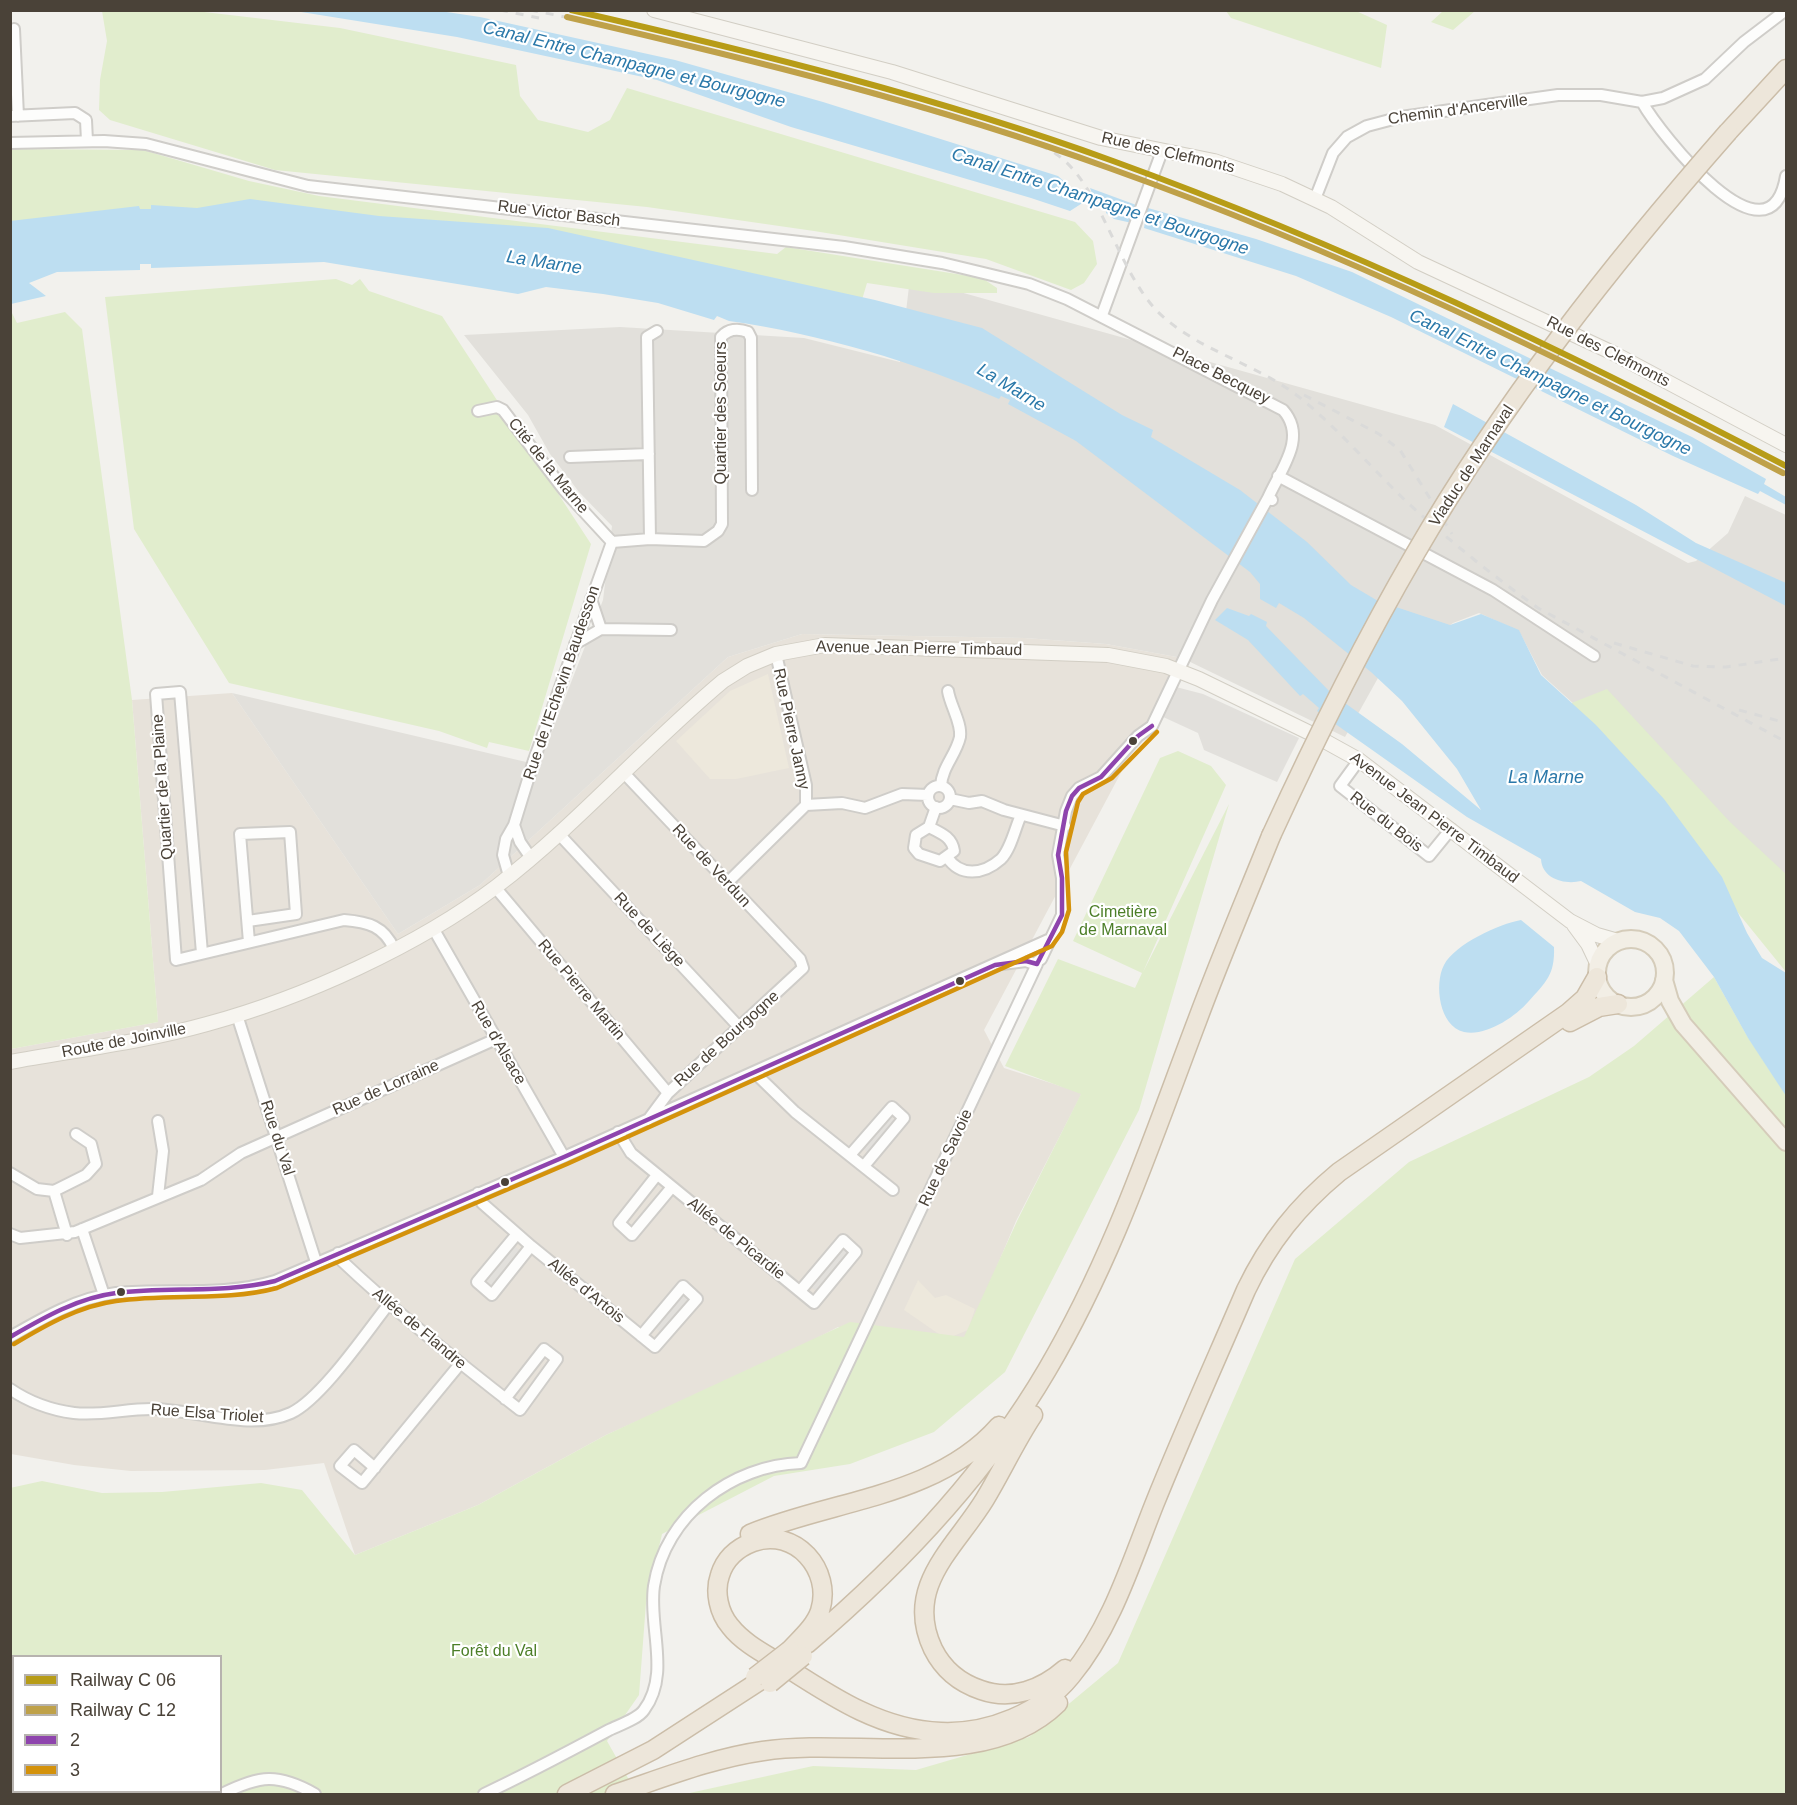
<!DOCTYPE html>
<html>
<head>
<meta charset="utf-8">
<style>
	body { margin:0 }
	#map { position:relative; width:1797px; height:1805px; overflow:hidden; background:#f2f1ed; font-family:Helvetica,sans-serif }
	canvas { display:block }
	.frame { position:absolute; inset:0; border:12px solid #4a4238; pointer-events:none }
	.legend { position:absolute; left:12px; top:1655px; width:210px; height:138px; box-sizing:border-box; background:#fff; border:2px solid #b7b3af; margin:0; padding:8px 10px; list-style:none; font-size:18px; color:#4a4238 }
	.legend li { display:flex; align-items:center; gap:12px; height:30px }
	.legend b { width:30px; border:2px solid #b7b3af }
</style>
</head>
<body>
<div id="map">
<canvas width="1797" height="1805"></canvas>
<div class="frame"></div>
<ul class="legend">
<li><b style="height:8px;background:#b79c17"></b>Railway C 06</li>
<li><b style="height:8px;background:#bfa149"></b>Railway C 12</li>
<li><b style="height:8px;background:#8e44ad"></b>2</li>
<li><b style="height:8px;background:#d4920b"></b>3</li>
</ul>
</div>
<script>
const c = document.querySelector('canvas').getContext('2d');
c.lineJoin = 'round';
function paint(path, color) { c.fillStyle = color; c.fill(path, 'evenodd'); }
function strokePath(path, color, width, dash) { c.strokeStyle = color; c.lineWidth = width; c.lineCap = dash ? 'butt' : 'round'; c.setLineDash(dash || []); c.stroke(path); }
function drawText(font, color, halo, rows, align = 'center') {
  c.font = font + ' Helvetica,sans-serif'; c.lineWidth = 4.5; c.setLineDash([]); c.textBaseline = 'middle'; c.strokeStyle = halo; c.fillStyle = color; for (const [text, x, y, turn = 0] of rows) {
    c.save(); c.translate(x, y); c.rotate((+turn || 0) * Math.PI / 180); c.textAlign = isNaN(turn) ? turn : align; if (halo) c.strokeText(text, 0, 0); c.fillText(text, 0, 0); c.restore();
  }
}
const residential = new Path2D(`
	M 802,634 L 1025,638 L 1106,644 L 1182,658 L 984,1030 L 1004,1068 L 1082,1093 L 1016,1221 L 967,1338 L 838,1327 L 777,1359 L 606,1435 L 478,1505 L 355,1555 L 324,1463 L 265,1470 L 131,1471 L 74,1465 L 11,1454 L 11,1049 L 158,1022 L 132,700 L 232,693 L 398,934 L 480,885 L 728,657 Z`);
const industrial = new Path2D(`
	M 910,278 L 1435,425 L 1688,563 L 1696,561 L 1728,533 L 1745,496 L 1786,515 L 1786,874 L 1700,846 L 1597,725 L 1542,675 L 1519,631 L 1479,613 L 1453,623 L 1378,678 L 1345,737 L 1182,658 L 1106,644 L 1025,638 L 802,634 L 728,657 L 480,885 L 398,934 L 232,693 L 539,765 L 603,600 L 612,526 L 579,492 L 550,454 L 528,415 L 464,335 L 620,327 L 804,338 L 900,362 Z`);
const education = new Path2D(`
	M 768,674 L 789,768 L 736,779 L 710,779 L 676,741 L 730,691 Z
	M 918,1280 L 935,1298 L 946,1295 L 975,1309 L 968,1330 L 946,1339 L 904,1310 Z`);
const green = new Path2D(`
	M 102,11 L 196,11 L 340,28 L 516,65 L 520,96 L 538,120 L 588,132 L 610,120 L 627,88 L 1075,222 L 1093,241 L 1097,264 L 1084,283 L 1071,290 L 986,259 L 814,231 L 647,207 L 275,170 L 110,120 L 99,110 L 100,80 L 107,41 Z
	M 1226,11 L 1356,11 L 1387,25 L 1381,68 L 1231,18 Z
	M 1443,11 L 1443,10 L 1475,11 L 1453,30 L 1431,22 Z
	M 11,149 L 143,150 L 249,181 L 319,196 L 777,254 L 786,247 L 982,278 L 997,288 L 997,293 L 934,293 L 867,283 L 861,303 L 11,232 Z
	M 336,279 L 352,285 L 360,279 L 369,291 L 442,316 L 591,544 L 529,751 L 489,742 L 487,748 L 439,731 L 229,683 L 134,529 L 105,297 Z
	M 11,311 L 17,323 L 65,312 L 82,329 L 132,700 L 158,1022 L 11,1049 Z
	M 1607,689 L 1730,822 L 1786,874 L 1786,972 L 1569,704 Z
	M 1178,751 L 1211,766 L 1226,785 L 1143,972 L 1229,804 L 1139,1110 L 1005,1372 L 934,1432 L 850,1464 L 774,1476 L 662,1534 L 646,1603 L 639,1695 L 607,1741 L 637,1794 L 11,1794 L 10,1488 L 42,1481 L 102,1493 L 162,1492 L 261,1483 L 302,1490 L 355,1555 L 478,1505 L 606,1435 L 850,1322 L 964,1337 L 1018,1219 L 1081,1094 L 1005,1066 L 1058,959 L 1135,988 L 1142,973 L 1073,941 L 1160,758 ZM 14,1656 L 220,1656 L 220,1792 L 14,1792 Z
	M 1714,977 L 1746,1034 L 1786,1095 L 1786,1794 L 685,1794 L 813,1766 L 916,1770 L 1029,1737 L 1118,1663 L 1295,1259 L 1409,1162 L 1589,1077 L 1634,1046 Z`);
const parking = new Path2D(`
	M 1176,687 L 1203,694 L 1299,738 L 1277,782 L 1204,750 L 1198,733 L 1161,716 Z
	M 889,1115 L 896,1121 L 869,1154 L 861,1146 Z
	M 514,1246 L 521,1251 L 493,1288 L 485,1280 Z
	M 842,1247 L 849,1254 L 817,1291 L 808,1285 Z
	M 683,1293 L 690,1299 L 662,1333 L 655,1328 Z`);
const water = new Path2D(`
	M 295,11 L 440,11 L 480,17 L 675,60 L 823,102 L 1058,176 L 1075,191 L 1093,196 L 1090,188 L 1139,206 L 1137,211 L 1145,214 L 1148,208 L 1256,239 L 1352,272 L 1692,437 L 1766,479 L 1764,484 L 1786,497 L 1786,505 L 1760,491 L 1758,494 L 1673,456 L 1391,317 L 1296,276 L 1144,228 L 1145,222 L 1135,218 L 1132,223 L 1114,219 L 1106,213 L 1106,209 L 1084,202 L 1070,211 L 1031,198 L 791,127 L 657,80 L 457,37 Z
	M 250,199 L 379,216 L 548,228 L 875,300 L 982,328 L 1122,415 L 1153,430 L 1151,437 L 1240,490 L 1307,542 L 1351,585 L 1378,601 L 1450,625 L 1481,614 L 1519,630 L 1541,675 L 1596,725 L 1664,799 L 1722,877 L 1747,933 L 1762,958 L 1786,973 L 1786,1096 L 1748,1038 L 1714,977 L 1679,931 L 1660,918 L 1635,912 L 1581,881 C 1565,885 1542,879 1541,859 L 1467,817 L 1317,711 L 1319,708 L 1303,694 L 1300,696 L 1248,640 L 1215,620 L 1227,608 L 1249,616 L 1251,614 L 1267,622 L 1266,626 L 1331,693 L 1402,744 L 1481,810 L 1457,769 L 1402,701 L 1371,672 L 1304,618 L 1279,603 L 1276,608 L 1260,599 L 1260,584 L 1250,572 L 1076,441 L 1008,404 L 1010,400 L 1001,396 L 999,399 C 916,362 820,334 729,321 L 717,316 L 714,320 L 658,303 L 603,294 L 546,287 L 518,294 L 324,262 L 151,268 L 151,264 L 140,264 L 140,270 L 57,272 L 29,283 L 46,296 L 11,304 L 10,221 L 139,206 L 140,209 L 151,209 L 151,205 L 197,208 Z
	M 1453,404 L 1636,505 L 1696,543 L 1786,583 L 1786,606 L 1444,427 Z
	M 1521,920 L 1554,947 C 1555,975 1546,982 1528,1002 C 1515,1017 1485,1037 1464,1032 C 1439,1026 1434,984 1444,965 C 1455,944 1499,924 1521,920 Z`);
const street = new Path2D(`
	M 14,29 L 18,116
	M 1642,102 C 1660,134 1770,273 1786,176
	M 10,116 L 75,113 L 86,120 L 87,141
	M 10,143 L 104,141 L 146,144 L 308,186 L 844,247 L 942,263 L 1029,284 L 1067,299 L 1283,410 C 1308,438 1280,470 1268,498 L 1272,500
	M 1315,199 L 1333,153 L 1347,137 L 1367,126 L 1401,117 L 1558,95 L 1601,95 L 1642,102 L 1663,98 L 1705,79 L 1744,42 L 1786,10
	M 1102,315 L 1162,151
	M 478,411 L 497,407 L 503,410 L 564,490 L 612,542
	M 570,457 L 649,454
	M 1278,476 L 1493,590 L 1594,656
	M 650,539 L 647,337 L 657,331
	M 612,542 L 650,539 L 704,541 L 718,531 L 722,524 L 721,337 C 728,329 738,328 748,332 L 751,338 L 752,490
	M 591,599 L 601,629 L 671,630
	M 575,644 L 601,629
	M 776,654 L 806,785 L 806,805
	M 1359,760 L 1340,786 L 1429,856 L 1451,829
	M 623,772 L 800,959 L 803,968 L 668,1093 L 648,1120
	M928 797a11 11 0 1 1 22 0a11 11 0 1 1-22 0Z
	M 941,786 C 942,767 956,755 960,737 C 962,723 950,705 948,691
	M 950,799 L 969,803 L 982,801 L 1004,810 L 1065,826
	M 514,825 L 520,842 L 531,858
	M 929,827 C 941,833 952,837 954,851 L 940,861 L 919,854 L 914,848 L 916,835 L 929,827 L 936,807
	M 558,833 L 740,1028
	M 947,857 C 960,877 983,875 1001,859 C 1011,849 1015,828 1021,815
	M 509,876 L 503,855 L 506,839 L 514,825 L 534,760 L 612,542
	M 727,883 L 806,805 L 842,803 L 865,808 L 902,794 L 928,795
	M 495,887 L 668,1093
	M 248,921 L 296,914 L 290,832 L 240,834 L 249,942
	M 433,928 L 564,1157
	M 202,953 L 180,692 L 156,694 L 176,960 L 344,920 C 368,922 384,926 394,949
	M 1002,964 L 1026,961 L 1034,964 L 1041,959 L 1062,915 L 1062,878 L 1058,855 L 1066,811 L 1072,796 L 1079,788 L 1101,777 L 1138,736 L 1152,726 L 1212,600 L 1268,498
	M 237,1015 L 316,1262
	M 757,1071 L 760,1078 L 795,1112 L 893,1190
	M 158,1121 L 163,1151 L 158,1196
	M 618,1132 L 631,1153 L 814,1303 L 856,1252 L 843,1240 L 800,1291
	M 850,1155 L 892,1107 L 904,1118 L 864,1166
	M 10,1173 L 37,1189 L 54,1191
	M 657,1175 L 619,1223 L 632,1235 L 672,1187
	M 478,1193 L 482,1203 L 531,1246 L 492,1295 L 477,1282 L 517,1234
	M 82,1229 L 104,1295
	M 10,1234 L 20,1238 L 75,1232 L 201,1180 L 241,1153 L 496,1039
	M 67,1235 L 54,1191 L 86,1175 L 96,1164 L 91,1144 L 76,1134
	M 531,1246 L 655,1347 L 697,1299 L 683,1286 L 641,1336
	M 338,1253 L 342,1261 C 398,1314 458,1362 520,1410 L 557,1359 L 544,1349 L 505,1399
	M 10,1337 C 43,1318 77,1298 116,1293 C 169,1288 223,1297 275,1281 L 564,1157 L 1048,940
	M 10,1389 C 29,1402 51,1410 74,1413 C 100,1416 125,1409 151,1409 C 196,1409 249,1432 291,1413 C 321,1399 366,1333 388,1305
	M 375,1468 L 354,1450 L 340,1466 L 362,1483 L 460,1364
	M 222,1794 C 260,1775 278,1773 315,1794
	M 484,1794 C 527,1774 568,1752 609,1730 C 619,1725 638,1719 644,1710 C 671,1674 648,1626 654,1586 C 665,1515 732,1465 801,1463 L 1037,964`);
const secondary = new Path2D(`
	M 654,10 L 892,72 L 1101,138 L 1214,161 L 1282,184 L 1331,207 L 1418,262 L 1613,353 L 1786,445
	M 1574,925 L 1588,944 L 1598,965
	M 10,1062 C 76,1050 143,1042 207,1024 C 303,998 418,946 497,886 C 578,824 645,746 723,681 L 747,666 L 776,654 L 825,645 L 1108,655 L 1166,666 L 1199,679 L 1312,734 L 1359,760 L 1570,921 L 1597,935 L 1618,941`);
const primary = new Path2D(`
	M1597 973a34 34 0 1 1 68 0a34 34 0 1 1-68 0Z
	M 1664,980 L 1670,1001 L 1683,1024 L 1786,1142`);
const highway = new Path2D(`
	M 1728,132 L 1786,69
	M 1570,1022 L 1599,1007 L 1618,1004
	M 1033,1415 C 1015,1442 1002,1471 985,1499 C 956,1547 903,1586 933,1649 C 943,1669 960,1683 981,1690 C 1012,1701 1042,1689 1065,1669
	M 750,1534 C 832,1500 937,1497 999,1426
	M 807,1644 C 899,1566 986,1474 1047,1370 C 1113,1258 1151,1142 1197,1021 C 1220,959 1246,898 1271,836
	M 790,1650 C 801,1638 815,1626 820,1611 C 833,1570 795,1527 753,1542 C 737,1548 725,1559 720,1575 C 714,1592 719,1613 730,1626 C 743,1643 765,1654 783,1665 C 831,1696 881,1730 941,1732 C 988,1734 1041,1713 1071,1676 C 1111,1628 1131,1563 1154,1505 C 1183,1433 1215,1362 1246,1290 C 1269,1242 1298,1206 1339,1172 L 1568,1013 L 1585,998 L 1597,977
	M 567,1794 L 653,1750 L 761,1680
	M 615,1794 C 663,1778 713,1758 763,1751 C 855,1737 986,1774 1058,1703`);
const rail = new Path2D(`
	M 500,10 L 539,18
	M 530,10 C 665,36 797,72 929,111 C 961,120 1029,136 1056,154 C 1100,183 1117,270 1158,312 C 1198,351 1256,363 1299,397 C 1339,429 1372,469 1409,504 C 1450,541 1493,576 1538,608 L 1786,742
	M 1304,395 L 1379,434 L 1400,450 L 1452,534
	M 1614,643 L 1693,666 L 1726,667 L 1786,658
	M 1739,710 L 1786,723`);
const highwayBridge = new Path2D(`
	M 1271,836 C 1315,740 1362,645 1415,554 C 1503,402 1613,263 1728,132
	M 755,1677 L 790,1650
	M 770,1683 L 803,1656`);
const bus1 = new Path2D(`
	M 10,1337 C 43,1318 77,1298 116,1293 C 169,1286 222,1294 275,1281 L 564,1157 L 995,965 L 1026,961 L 1037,964 L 1062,915 L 1062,878 L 1058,855 L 1066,811 L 1072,796 L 1079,788 L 1101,777 L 1138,736 L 1152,726`);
const bus2 = new Path2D(`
	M 14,1344 C 46,1325 79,1306 116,1301 C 170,1293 224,1302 277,1288 L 567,1164 L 1052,946 L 1062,932 L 1069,910 L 1066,852 L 1078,802 L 1083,794 L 1112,778 L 1157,732`);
const rail1 = new Path2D(`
	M 571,10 C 754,52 937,97 1113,161 C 1345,245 1568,352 1786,466`);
const rail2 = new Path2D(`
	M 567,17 C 750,59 933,104 1109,168 C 1342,251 1564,359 1783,473`);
const markers = [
	[1133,741,5,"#4a4238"],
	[960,981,5,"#4a4238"],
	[505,1182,5,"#4a4238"],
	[121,1292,5,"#4a4238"]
];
const streetNames = [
	["Chemin d'Ancerville",1458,110,-8],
	["Rue des Clefmonts",1168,153,13],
	["Rue Victor Basch",559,214,7],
	["Rue des Clefmonts",1608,352,27],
	["Place Becquey",1221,376,27],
	["Quartier des Soeurs",722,413,-90],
	["Cité de la Marne",548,466,51],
	["Viaduc de Marnaval",1472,466,-57],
	["Avenue Jean Pierre Timbaud",919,649,1],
	["Rue de l'Echevin Baudesson",562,683,-71],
	["Rue Pierre Janny",791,729,78],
	["Quartier de la Plaine",163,787,-94],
	["Avenue Jean Pierre Timbaud",1434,818,37],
	["Rue du Bois",1386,822,38],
	["Rue de Verdun",711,866,47],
	["Rue de Liège",649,930,47],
	["Rue Pierre Martin",581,990,50],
	["Rue de Bourgogne",727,1039,-42],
	["Route de Joinville",124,1041,-11],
	["Rue d'Alsace",498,1043,60],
	["Rue de Lorraine",386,1088,-24],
	["Rue du Val",277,1138,72],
	["Rue de Savoie",946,1158,-65],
	["Allée de Picardie",736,1239,39],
	["Allée d'Artois",586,1291,39],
	["Allée de Flandre",419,1329,40],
	["Rue Elsa Triolet",207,1414,4]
];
const parkNames = [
	["Cimetière",1123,913],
	["de Marnaval",1123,931],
	["Forêt du Val",494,1652]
];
const waterNames = [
	["Canal Entre Champagne et Bourgogne",634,65,14],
	["Canal Entre Champagne et Bourgogne",1100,202,18],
	["La Marne",544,263,9],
	["Canal Entre Champagne et Bourgogne",1550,383,26],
	["La Marne",1011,388,31],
	["La Marne",1546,778]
];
paint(residential, '#e7e2da');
paint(industrial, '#e2e0db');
paint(education, '#ede8dc');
paint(green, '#e1edcd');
paint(parking, '#e2e0dc');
paint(water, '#bddef1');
strokePath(street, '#cfcdc9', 14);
strokePath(secondary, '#d2cec4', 16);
strokePath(primary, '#d5ccba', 20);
strokePath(highway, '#cbbda8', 21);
strokePath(street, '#fdfdfc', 10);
strokePath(secondary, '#f7f5f0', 14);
strokePath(primary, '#f2eee5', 16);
strokePath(highway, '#ede6da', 18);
strokePath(rail, '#dadad9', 3, [8, 8]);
strokePath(highwayBridge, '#cbbda8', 21, []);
strokePath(highwayBridge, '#ede6da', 18);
strokePath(bus1, '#8e44ad', 4.5);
strokePath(bus2, '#d4920b', 4.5);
strokePath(rail1, '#b79c17', 6);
strokePath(rail2, '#bfa149', 6);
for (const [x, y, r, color] of markers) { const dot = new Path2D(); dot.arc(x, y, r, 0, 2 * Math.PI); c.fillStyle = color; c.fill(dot); strokePath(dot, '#fff', 2); }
drawText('16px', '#4a4238', '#fff', streetNames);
drawText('16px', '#4c7e28', '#fff', parkNames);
drawText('italic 18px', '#2a78a9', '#fff', waterNames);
</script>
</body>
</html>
